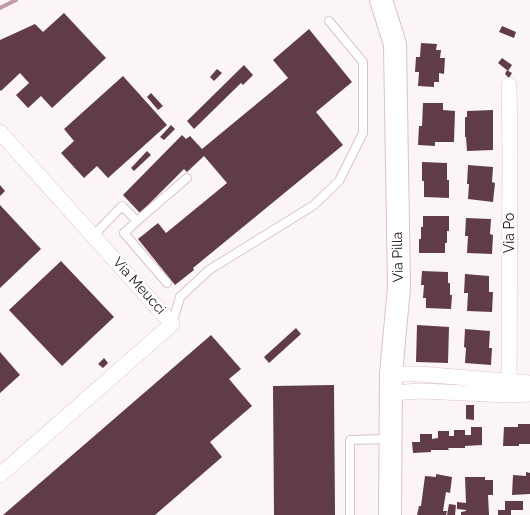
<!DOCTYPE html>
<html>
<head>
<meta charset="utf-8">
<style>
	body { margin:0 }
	canvas { display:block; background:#fbf5f7 }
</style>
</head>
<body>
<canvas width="530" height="515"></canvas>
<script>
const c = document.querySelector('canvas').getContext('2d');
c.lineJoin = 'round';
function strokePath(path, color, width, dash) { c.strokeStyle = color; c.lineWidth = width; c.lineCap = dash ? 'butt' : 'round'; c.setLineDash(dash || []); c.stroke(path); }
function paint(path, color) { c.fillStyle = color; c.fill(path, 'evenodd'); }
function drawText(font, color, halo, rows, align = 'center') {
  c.font = font + ' Raleway,sans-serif'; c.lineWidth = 4; c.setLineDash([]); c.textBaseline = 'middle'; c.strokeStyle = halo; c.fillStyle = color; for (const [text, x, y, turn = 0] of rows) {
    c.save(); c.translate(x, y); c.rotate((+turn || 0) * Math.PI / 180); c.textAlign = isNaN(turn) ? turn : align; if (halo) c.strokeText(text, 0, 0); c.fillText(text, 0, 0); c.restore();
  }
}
const stream = new Path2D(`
	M 0,8 L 16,0`);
const building = new Path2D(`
	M 64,13 L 106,58 L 52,108 L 41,96 L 28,108 L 16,95 L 29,83 L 20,73 L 1,91 L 0,90 L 0,40 L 35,24 L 43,32 Z
	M 502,26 L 516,32 L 514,38 L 499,32 Z
	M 309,29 L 352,82 L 316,112 L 343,145 L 193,268 L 194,270 L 175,285 L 138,239 L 158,223 L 166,233 L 227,183 L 204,156 L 187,172 L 184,169 L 140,213 L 123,195 L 182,135 L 186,139 L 190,136 L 202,149 L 288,78 L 273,60 Z
	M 421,43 L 437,44 L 436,50 L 441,50 L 440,58 L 445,58 L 444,74 L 439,73 L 439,82 L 434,82 L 434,87 L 418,86 L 419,72 L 415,72 L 416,57 L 420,57 Z
	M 502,58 L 512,65 L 508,71 L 498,63 Z
	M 244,65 L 253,75 L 243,85 L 241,83 L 194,129 L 187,121 Z
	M 217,69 L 222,73 L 214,81 L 210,77 Z
	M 507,70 L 512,73 L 509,78 L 505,74 Z
	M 123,76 L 167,125 L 108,178 L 97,166 L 84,178 L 61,153 L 74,141 L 64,129 Z
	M 151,93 L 163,106 L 158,110 L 147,97 Z
	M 423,103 L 443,103 L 443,110 L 455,111 L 454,142 L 435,142 L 435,146 L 418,145 L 419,126 L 422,126 Z
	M 493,110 L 493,150 L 467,151 L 466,137 L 465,137 L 465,117 L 467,117 L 467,111 Z
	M 171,125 L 175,129 L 164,140 L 160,137 Z
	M 147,151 L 151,155 L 134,171 L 131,168 Z
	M 422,162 L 447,163 L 447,180 L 449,180 L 449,198 L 424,197 L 424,181 L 422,181 Z
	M 468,165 L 493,167 L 492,182 L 495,183 L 493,202 L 468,199 L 469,184 L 467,184 Z
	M 0,185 L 5,191 L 0,196 Z
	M 0,205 L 41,249 L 0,288 Z
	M 423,216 L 449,216 L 449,231 L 447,231 L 447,243 L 445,243 L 445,253 L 419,253 L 419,239 L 421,239 L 421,227 L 423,227 Z
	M 466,218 L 491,219 L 490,234 L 493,235 L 492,254 L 467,253 L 468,236 L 465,236 Z
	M 61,261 L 114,317 L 62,366 L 9,310 Z
	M 422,271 L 448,272 L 448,283 L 450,283 L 450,295 L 452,295 L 451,309 L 426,308 L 426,298 L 423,298 L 424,285 L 421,285 Z
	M 465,274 L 489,276 L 489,292 L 493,292 L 492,312 L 467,311 L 468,293 L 464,293 Z
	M 417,325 L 449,327 L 448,363 L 416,362 Z
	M 296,328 L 301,334 L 269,363 L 264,357 Z
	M 465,329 L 490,331 L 489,348 L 492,348 L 491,365 L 465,363 L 466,348 L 464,347 Z
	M 211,335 L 241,369 L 229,379 L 252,406 L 210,442 L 222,457 L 155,515 L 3,515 Z
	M 0,352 L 20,375 L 0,393 Z
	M 104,358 L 108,363 L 103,368 L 98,364 Z
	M 334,385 L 335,515 L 274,515 L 273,386 Z
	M 466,405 L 474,405 L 474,420 L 466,419 Z
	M 518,424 L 530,424 L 530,444 L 519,444 L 519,446 L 503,446 L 504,427 L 518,427 Z
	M 471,427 L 482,427 L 482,445 L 465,446 L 465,448 L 448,448 L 449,450 L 431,450 L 431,452 L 413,453 L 412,442 L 420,442 L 420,434 L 432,434 L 432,439 L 438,438 L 438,431 L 449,431 L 449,436 L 454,436 L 454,430 L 465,430 L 465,435 L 471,435 Z
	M 526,472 L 530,473 L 530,494 L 512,495 L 513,475 L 526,476 Z
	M 436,474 L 452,477 L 450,493 L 446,492 L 443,511 L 447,511 L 446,515 L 417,515 L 419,506 L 421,506 L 425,476 L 436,477 Z
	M 465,477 L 485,477 L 485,480 L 493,480 L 493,495 L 488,495 L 489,515 L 461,515 L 461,512 L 466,511 L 466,510 L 457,509 L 457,502 L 466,503 Z
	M 505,501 L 523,501 L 523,510 L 511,510 L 511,515 L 498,515 L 498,510 L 505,510 Z
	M 449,504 L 456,505 L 455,515 L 447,515 Z`);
const service = new Path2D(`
	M 137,221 L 124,233 L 167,283
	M 93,236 L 122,206 L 137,221 L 187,178
	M 172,324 L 180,297 L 209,270 L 314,205 L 339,181 L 363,133 L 363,62 L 329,21
	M 350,515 L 350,440 L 389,439`);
const minor = new Path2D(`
	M 0,132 L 172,324 L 0,475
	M 391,374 L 420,374 L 530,383
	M 391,393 L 421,391 L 509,395 L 530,394
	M 509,395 L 510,152 L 509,85`);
const secondary = new Path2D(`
	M 381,0 L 395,44 L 399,287 L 391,374 L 390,515`);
const streetNames = [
	["Via Po",510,233,-90],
	["Via Pilla",398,257,-91],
	["Via Meucci",139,286,48]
];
strokePath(stream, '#c49aa6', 4);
paint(building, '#603c48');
strokePath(service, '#ddc1c9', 10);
strokePath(minor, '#ddc1c9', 16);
strokePath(secondary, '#ddc1c9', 24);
strokePath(service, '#fff', 8);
strokePath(minor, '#fff', 15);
strokePath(secondary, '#fff', 22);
drawText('14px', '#191013', '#fff', streetNames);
</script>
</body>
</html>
